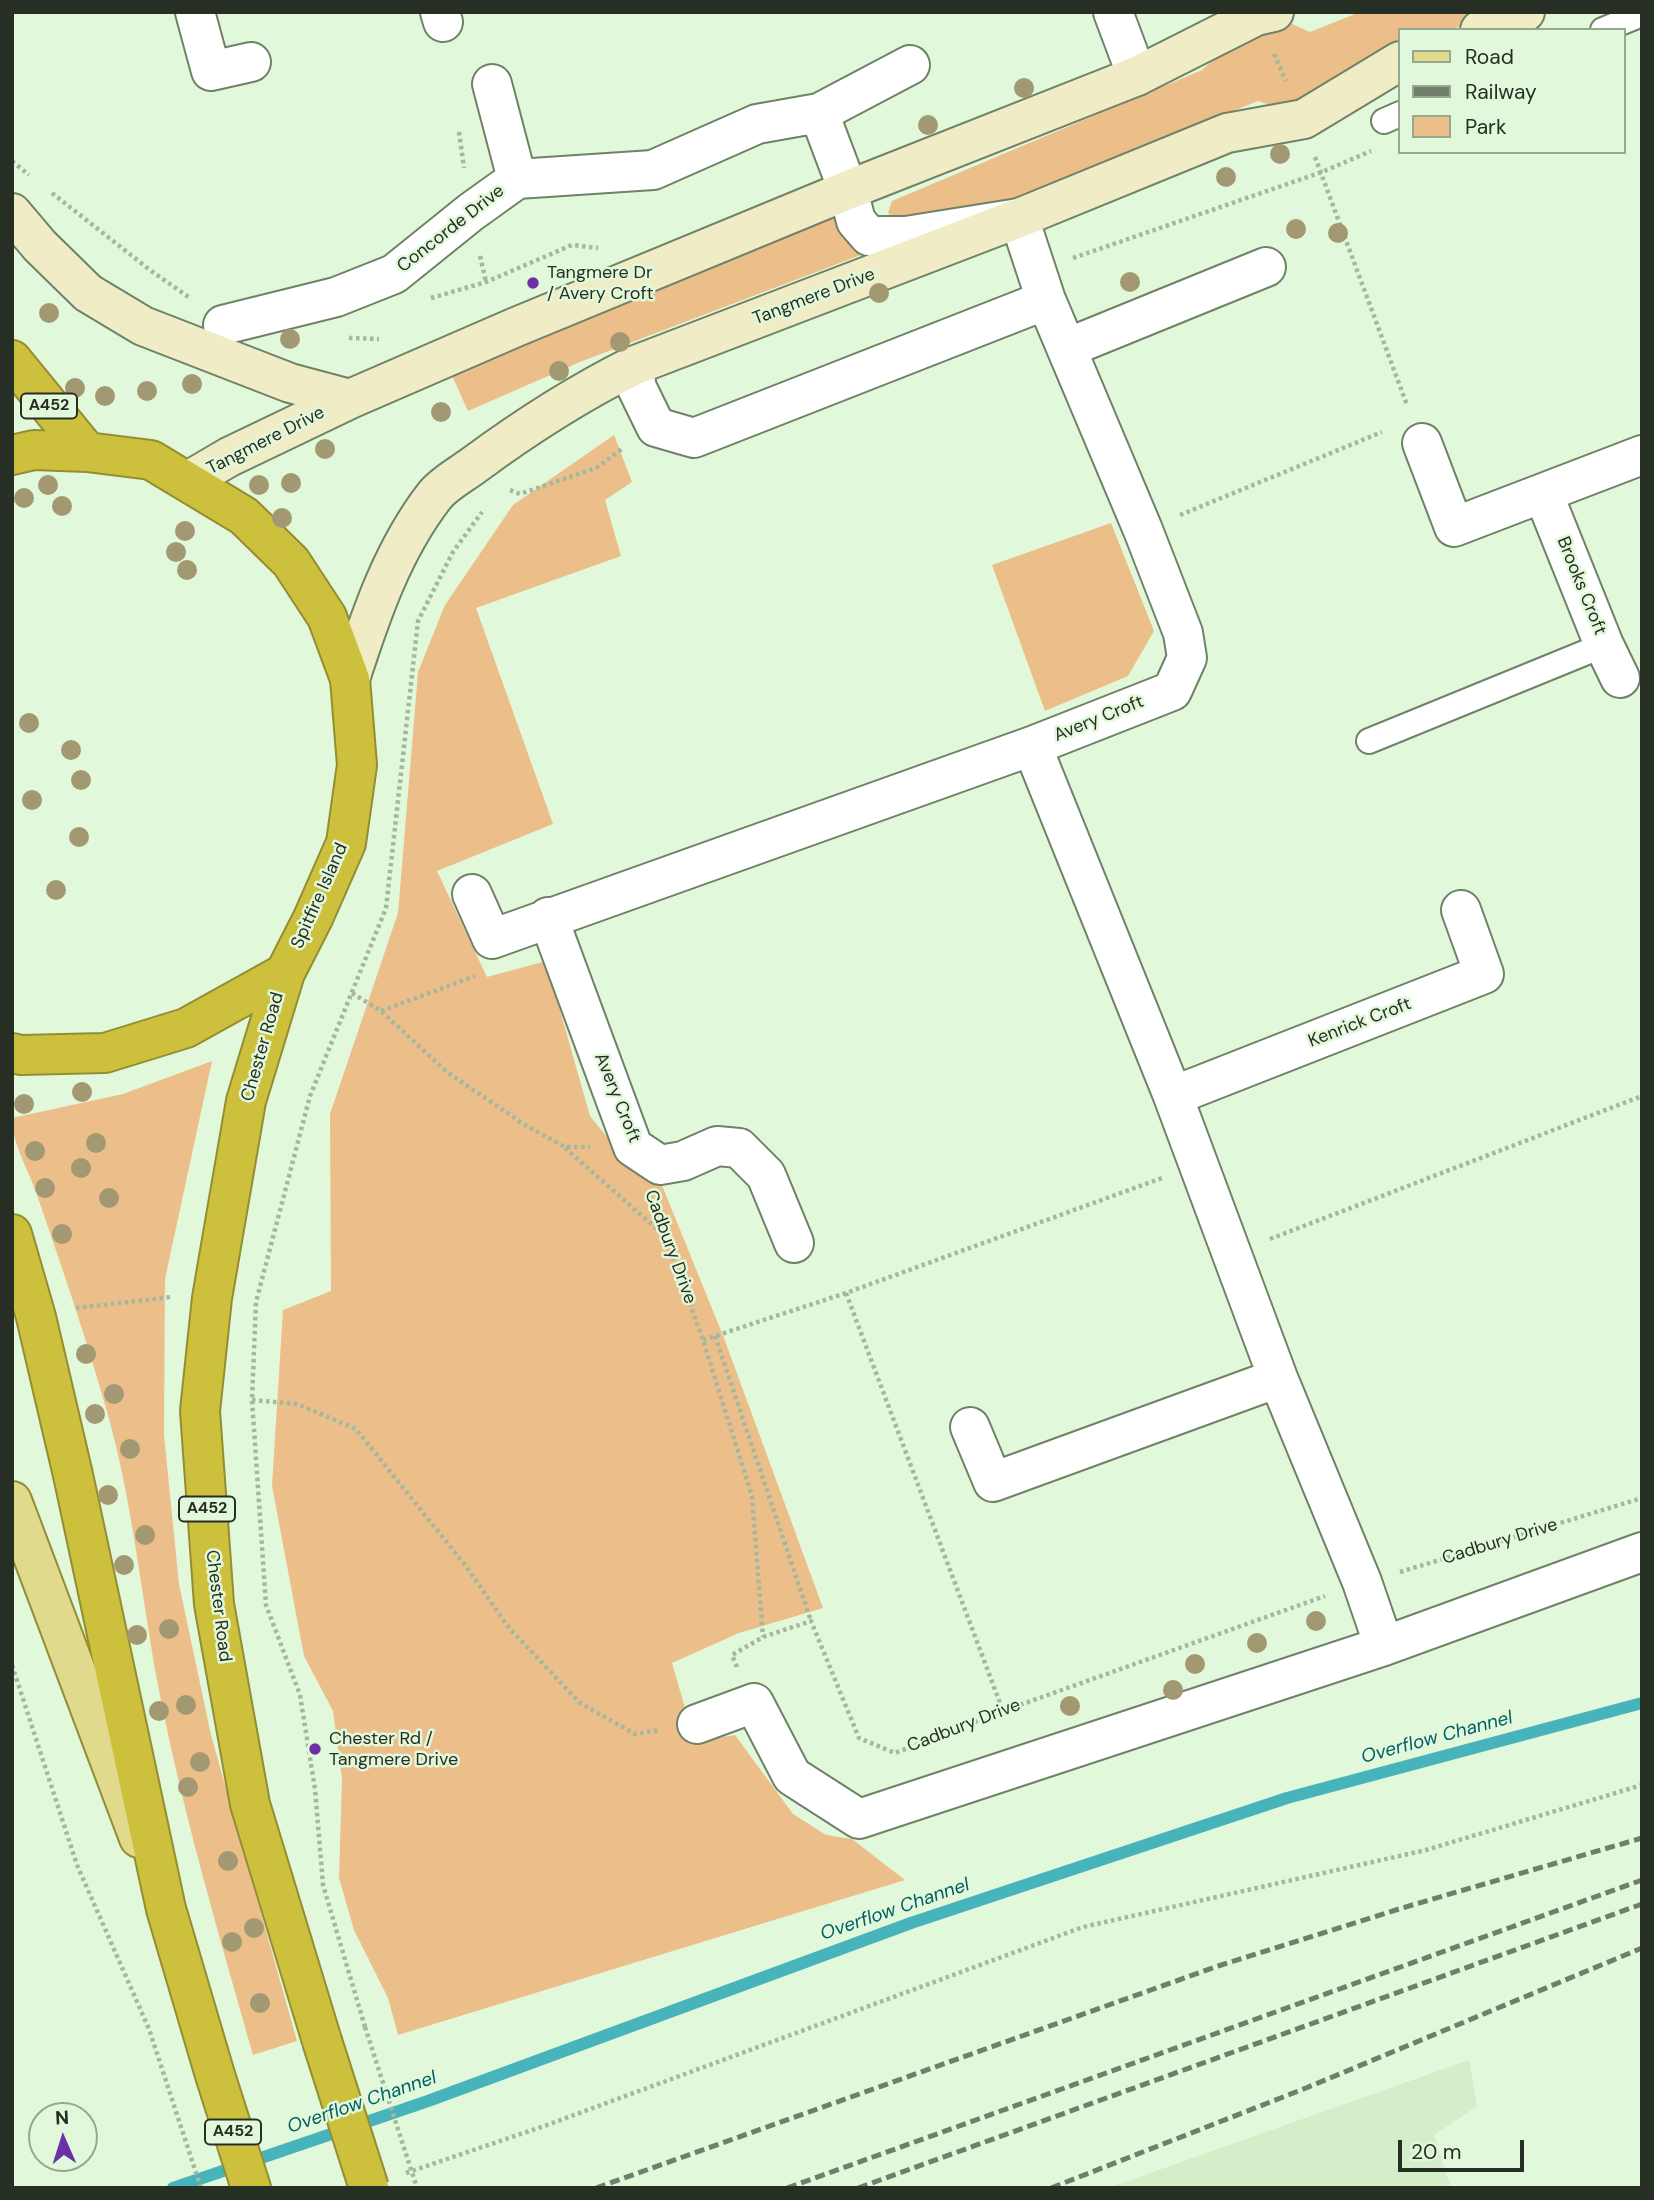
<!DOCTYPE html>
<html>
<head>
<meta charset="utf-8">
<style>
	body { margin:0 }
	#map { position:relative; width:1654px; height:2200px; overflow:hidden; background:#e2f8da; font-family:"DM Sans",sans-serif }
	canvas { display:block }
	.frame { position:absolute; inset:0; border:14px solid #272f24; pointer-events:none }
	.legend { position:absolute; left:1398px; top:28px; width:228px; height:126px; box-sizing:border-box; background:#e2f8da; border:2px solid #97a891; margin:0; padding:9px 12px; list-style:none; font-size:21px; color:#272f24 }
	.legend li { display:flex; align-items:center; gap:14px; height:35px }
	.legend b { width:35px; border:2px solid #97a891 }
	.north { position:absolute; left:28px; top:2102px; width:70px; height:70px; box-sizing:border-box; background:#e2f8da; border:2px solid #97a891; border-radius:50%; rotate:357deg; font-size:19px; font-weight:700; line-height:28px; text-align:center; color:#272f24 }
	.north::after { content:''; display:block; margin:auto; width:24px; height:32px; background:#6a31a8; clip-path:polygon(50% 0,100% 100%,50% 72%,0 100%) }
	.scale { position:absolute; left:1398px; top:2140px; width:126px; height:32px; box-sizing:border-box; border:4px solid #272f24; border-top:0; padding-left:9px; font-size:21px; line-height:24px; white-space:nowrap; color:#272f24; -webkit-text-stroke:5px #e2f8da; paint-order:stroke }
</style>
</head>
<body>
<div id="map">
<canvas width="1654" height="2200"></canvas>
<div class="frame"></div>
<ul class="legend">
<li><b style="height:9px;background:#e1d98b"></b>Road</li>
<li><b style="height:9px;background:#717e6c"></b>Railway</li>
<li><b style="height:19px;background:#ecbf8a"></b>Park</li>
</ul>
<div class="north">N</div>
<div class="scale">20 m</div>
</div>
<script>
const c = document.querySelector('canvas').getContext('2d');
c.lineJoin = 'round';
function paint(path, color) { c.fillStyle = color; c.fill(path, 'evenodd'); }
function strokePath(path, color, width, dash) { c.strokeStyle = color; c.lineWidth = width; c.lineCap = dash ? 'butt' : 'round'; c.setLineDash(dash || []); c.stroke(path); }
function drawText(font, color, halo, rows, align = 'center') {
  c.font = font + ' "DM Sans",sans-serif'; c.lineWidth = 5; c.setLineDash([]); c.textBaseline = 'middle'; c.strokeStyle = halo; c.fillStyle = color; for (const [text, x, y, turn = 0] of rows) {
    c.save(); c.translate(x, y); c.rotate((+turn || 0) * Math.PI / 180); c.textAlign = isNaN(turn) ? turn : align; if (halo) c.strokeText(text, 0, 0); c.fillText(text, 0, 0); c.restore();
  }
}
const built = new Path2D(`
	M 1469,2060 L 1477,2106 L 1434,2135 L 1451,2188 L 1108,2188 Z`);
const green = new Path2D(`
	M 1360,12 L 1487,12 L 1452,30 L 1400,30 L 1400,55 L 1308,101 L 1276,107 L 1258,101 L 1013,199 L 903,224 L 888,213 L 892,201 L 1202,70 L 1229,46 L 1288,22 L 1310,32 Z
	M 834,211 L 866,253 L 580,362 L 468,411 L 449,369 Z
	M 614,435 L 632,482 L 605,500 L 621,556 L 476,608 L 553,824 L 437,871 L 487,977 L 546,961 L 590,1116 L 612,1143 L 659,1178 L 724,1338 L 823,1608 L 739,1633 L 672,1663 L 695,1742 L 735,1735 L 793,1814 L 826,1835 L 852,1839 L 905,1880 L 398,2035 L 388,1998 L 354,1930 L 339,1878 L 342,1779 L 333,1711 L 304,1656 L 272,1486 L 283,1310 L 331,1291 L 330,1114 L 398,913 L 418,672 L 445,605 L 513,505 Z
	M 1111,523 L 1154,631 L 1128,676 L 1045,711 L 992,565 Z
	M 212,1061 L 165,1279 L 164,1435 L 179,1584 L 211,1735 L 297,2041 L 253,2055 C 218,1931 181,1807 157,1680 C 141,1592 132,1501 108,1415 C 87,1341 63,1270 38,1198 C 30,1172 12,1145 12,1118 L 123,1094 Z`);
const stream = new Path2D(`
	M 173,2188 L 428,2101 L 911,1923 L 1287,1798 L 1642,1703`);
const path = new Path2D(`
	M 1274,54 L 1286,81
	M 459,132 L 464,168
	M 1315,157 L 1407,405
	M 12,161 L 29,175
	M 52,193 L 150,270 L 190,298
	M 480,256 L 486,282
	M 1073,258 L 1322,172 L 1371,151
	M 431,298 L 486,282 L 572,245 L 598,248
	M 349,338 L 379,339
	M 510,490 L 520,494 L 596,468 L 622,449
	M 1180,515 L 1382,432
	M 352,993 L 381,1011 L 447,1072 L 525,1125 L 565,1147 L 590,1147
	M 381,1011 L 475,976
	M 565,1148 L 666,1237
	M 654,1204 L 703,1340 L 752,1496 L 763,1637
	M 1270,1239 L 1642,1096
	M 846,1293 L 1003,1711
	M 76,1308 L 171,1297
	M 715,1336 L 811,1621
	M 703,1340 L 846,1293 L 1162,1178
	M 252,1400 L 297,1404 L 356,1429 L 465,1565 L 509,1628 L 580,1703 L 635,1734 L 660,1730
	M 1400,1572 L 1642,1498
	M 12,1665 L 77,1865 L 149,2029 L 201,2188
	M 737,1667 L 732,1655 L 763,1637 L 811,1621 L 859,1738 L 895,1753 L 1003,1711 L 1325,1596
	M 365,2027 L 323,1885 L 315,1789 L 300,1695 L 266,1605 L 252,1400 L 256,1302 L 310,1096 L 386,908 L 418,621 L 453,552 L 482,512
	M 406,2173 L 547,2125 L 1083,1927 L 1426,1850 L 1642,1785`);
const lane = new Path2D(`
	M 1603,30 L 1642,14
	M 1384,121 L 1400,114
	M 1369,741 L 1604,645`);
const street = new Path2D(`
	M 195,12 L 211,71 L 251,62
	M 440,12 L 443,22
	M 1113,12 L 1137,76
	M 492,84 L 517,179
	M 223,325 L 336,297 L 394,274 L 471,212 L 517,179 L 653,170 L 757,124 L 819,113 L 910,65
	M 1067,348 L 1266,267
	M 633,366 L 637,388 L 656,427 L 694,438 L 1046,300
	M 1422,443 L 1454,527 L 1642,455
	M 1543,493 L 1604,645 L 1620,678
	M 1032,746 L 1173,1096 L 1278,1378 L 1362,1582 L 1384,1646
	M 472,894 L 492,939 L 1032,746 L 1172,691 L 1187,658 L 1183,633 L 1143,530 L 1046,300 L 1019,218 L 906,236 L 869,236 L 856,221 L 848,190 L 819,113
	M 548,917 L 633,1147 L 660,1165 L 683,1161 L 717,1146 L 739,1148 L 766,1175 L 794,1243
	M 1173,1096 L 1484,974 L 1461,910
	M 970,1427 L 993,1482 L 1278,1378
	M 697,1724 L 754,1703 L 792,1776 L 859,1819 L 1384,1646 L 1642,1552`);
const secondary = new Path2D(`
	M 1480,30 L 1525,12
	M 12,213 L 40,246 L 88,293 L 143,326 L 290,383 L 350,399
	M 188,481 L 229,457 L 350,399 L 516,327 L 848,190 L 1137,76 L 1256,16 L 1274,12
	M 350,679 C 371,614 393,549 435,495 C 445,483 462,474 474,465 C 524,428 577,394 633,366 L 1019,218 L 1227,133 L 1304,119 L 1400,61`);
const primary = new Path2D(`
	M 12,1501 L 139,1838`);
const highway = new Path2D(`
	M 12,360 L 87,452
	M 12,455 L 34,450 L 87,452 L 151,460 L 244,516 L 291,562 L 327,617 L 350,679 L 357,765 L 346,843 L 313,918 L 285,973 L 246,1101 L 212,1298 L 200,1411 L 214,1604 L 250,1804 L 322,2041
	M 12,1053 L 21,1055 L 105,1053 L 186,1028 L 285,973
	M 12,1234 L 36,1317 L 73,1475 L 166,1909 L 215,2075 L 251,2188`);
const rail = new Path2D(`
	M 596,2188 L 1218,1966 L 1402,1908 L 1642,1838
	M 787,2188 L 1642,1880
	M 858,2188 L 1642,1904
	M 1051,2188 L 1306,2088 L 1642,1948`);
const pathBridge = new Path2D(`
	M 365,2027 L 417,2188`);
const highwayBridge = new Path2D(`
	M 322,2041 L 369,2188`);
const trees = [
	[1024,88],
	[928,125],
	[1280,154],
	[1226,177],
	[1296,229],
	[1338,233],
	[1130,282],
	[879,293],
	[49,313],
	[290,339],
	[620,342],
	[559,371],
	[192,384],
	[75,388],
	[147,391],
	[105,396],
	[441,412],
	[325,449],
	[291,483],
	[48,485],
	[259,485],
	[24,498],
	[62,506],
	[282,518],
	[185,531],
	[176,552],
	[187,570],
	[29,723],
	[71,750],
	[81,780],
	[32,800],
	[79,837],
	[56,890],
	[82,1092],
	[24,1104],
	[96,1143],
	[35,1151],
	[81,1168],
	[45,1188],
	[109,1198],
	[62,1234],
	[86,1354],
	[114,1394],
	[95,1414],
	[130,1449],
	[108,1495],
	[145,1535],
	[124,1565],
	[1316,1621],
	[169,1629],
	[137,1635],
	[1257,1643],
	[1195,1664],
	[1173,1690],
	[186,1705],
	[1070,1706],
	[159,1711],
	[200,1762],
	[188,1787],
	[228,1861],
	[254,1928],
	[232,1942],
	[260,2003]
];
const markers = [
	[533,283,7,"#6a31a8"],
	[315,1749,7,"#6a31a8"]
];
const shields = [
	[49,406,56],
	[207,1509,56],
	[233,2132,56]
];
const shieldNames = [
	["A452",49,406],
	["A452",207,1509],
	["A452",233,2132]
];
const streetNames = [
	["Concorde Drive",451,229,-38],
	["Tangmere Drive",814,297,-21],
	["Tangmere Drive",266,441,-27],
	["Brooks Croft",1581,586,68],
	["Avery Croft",1099,719,-22],
	["Spitfire Island",320,896,-66],
	["Kenrick Croft",1360,1023,-21],
	["Chester Road",263,1047,-74],
	["Avery Croft",617,1098,68],
	["Cadbury Drive",670,1247,70],
	["Cadbury Drive",1500,1542,-17],
	["Chester Road",218,1606,83],
	["Cadbury Drive",964,1726,-21]
];
const poiNames = [
	["Tangmere Dr",547,273],
	["/ Avery Croft",547,294],
	["Chester Rd /",329,1739],
	["Tangmere Drive",329,1760]
];
const waterNames = [
	["Overflow Channel",1437,1738,-15],
	["Overflow Channel",895,1910,-19],
	["Overflow Channel",362,2103,-19]
];
paint(built, '#d4eec9');
paint(green, '#ecbf8a');
strokePath(stream, '#47b3bb', 12);
strokePath(lane, '#6f8267', 28);
strokePath(street, '#6f8267', 42);
strokePath(secondary, '#6f8267', 42);
strokePath(primary, '#938d34', 42);
strokePath(highway, '#938d34', 42);
strokePath(path, '#a6b7a0', 4.5, [3.5, 3.5]);
strokePath(lane, '#fff', 24);
strokePath(street, '#fff', 38);
strokePath(secondary, '#f0ecc5', 38);
strokePath(primary, '#e1d98b', 38);
strokePath(highway, '#cdc03d', 38);
strokePath(rail, '#717e6c', 5, [10, 5]);
strokePath(highwayBridge, '#938d34', 42, []);
strokePath(pathBridge, '#a6b7a0', 4.5, [3.5, 3.5]);
strokePath(highwayBridge, '#cdc03d', 38);
c.fillStyle = '#a29972';
for (const [x, y] of trees) { c.beginPath(); c.arc(x, y, 10, 0, 2 * Math.PI); c.fill(); }
for (const [x, y, r, color] of markers) { const dot = new Path2D(); dot.arc(x, y, r, 0, 2 * Math.PI); c.fillStyle = color; c.fill(dot); strokePath(dot, '#e2f8da', 2.5); }
for (const [x, y, w] of shields) { const box = new Path2D(); box.roundRect(x - w / 2, y - 12.5, w, 25, 5); c.fillStyle = '#e2f8da'; c.fill(box); strokePath(box, '#272f24', 2); }
drawText('bold 16px', '#272f24', null, shieldNames);
drawText('18px', '#272f24', '#e2f8da', streetNames);
drawText('18px', '#272f24', '#e2f8da', poiNames, 'left');
drawText('italic 19px', '#006167', '#e2f8da', waterNames);
</script>
</body>
</html>
